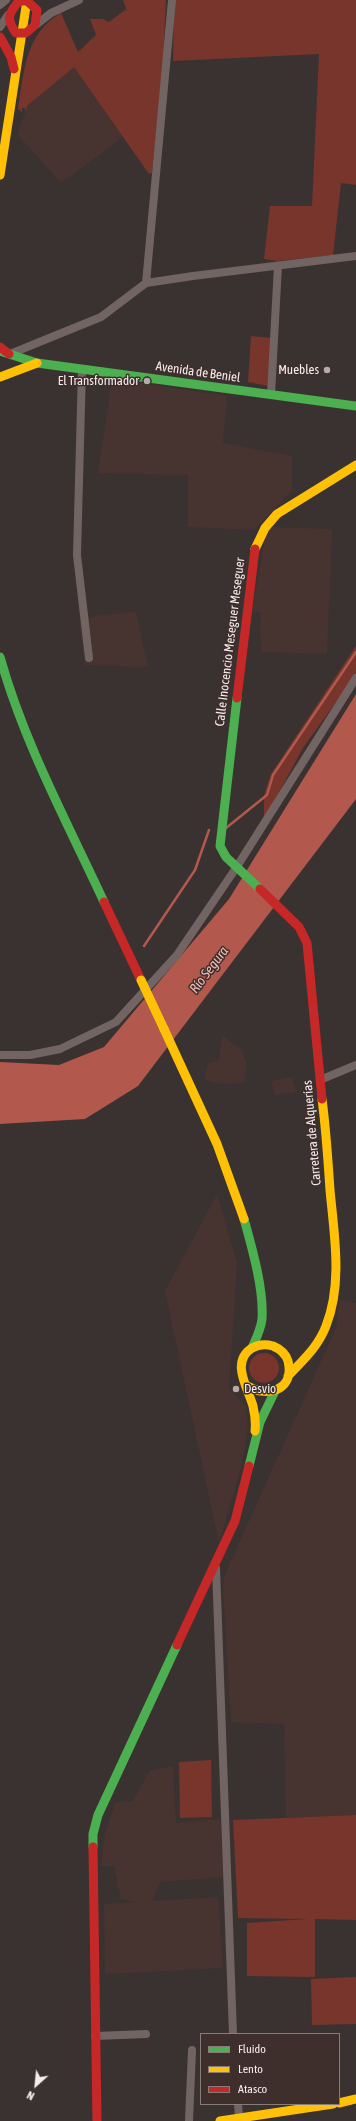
<!DOCTYPE html>
<html>
<head>
<meta charset="utf-8">
<style>
	body { margin:0 }
	#map { position:relative; width:356px; height:2121px; overflow:hidden; background:#3a3231; font-family:"Asap Condensed",sans-serif }
	canvas { display:block }
	.legend { position:absolute; left:200px; top:2033px; width:140px; height:72px; box-sizing:border-box; background:#3e2f2d; border:1px solid #887b79; margin:0; padding:5px 7px; list-style:none; font-size:12px; color:#f7eceb }
	.legend li { display:flex; align-items:center; gap:8px; height:20px }
	.legend b { width:20px; border:1px solid #887b79 }
	.north { position:absolute; left:16px; top:2065px; width:40px; height:40px; -webkit-text-stroke:3px #3e2f2d; paint-order:stroke; rotate:207deg; font-size:11px; font-weight:700; line-height:16px; text-align:center; color:#f7eceb }
	.north::after { content:''; display:block; margin:auto; width:14px; height:18px; background:#f7eceb; clip-path:polygon(50% 0,100% 100%,50% 72%,0 100%) }
</style>
</head>
<body>
<div id="map">
<canvas width="356" height="2121"></canvas>
<ul class="legend">
<li><b style="height:5px;background:#4caf50"></b>Fluido</li>
<li><b style="height:5px;background:#ffc107"></b>Lento</li>
<li><b style="height:5px;background:#c62828"></b>Atasco</li>
</ul>
<div class="north">N</div>
</div>
<script>
const c = document.querySelector('canvas').getContext('2d');
c.lineJoin = 'round';
function paint(path, color) { c.fillStyle = color; c.fill(path, 'evenodd'); }
function strokePath(path, color, width, dash) { c.strokeStyle = color; c.lineWidth = width; c.lineCap = dash ? 'butt' : 'round'; c.setLineDash(dash || []); c.stroke(path); }
function drawText(font, color, halo, rows, align = 'center') {
  c.font = font + ' "Asap Condensed",sans-serif'; c.lineWidth = 3; c.setLineDash([]); c.textBaseline = 'middle'; c.strokeStyle = halo; c.fillStyle = color; for (const [text, x, y, turn = 0] of rows) {
    c.save(); c.translate(x, y); c.rotate((+turn || 0) * Math.PI / 180); c.textAlign = isNaN(turn) ? turn : align; if (halo) c.strokeText(text, 0, 0); c.fillText(text, 0, 0); c.restore();
  }
}
const built = new Path2D(`
	M 74,66 L 123,137 L 61,183 L 17,134 L 28,105 Z
	M 112,379 L 227,396 L 223,443 L 292,456 L 292,490 L 254,530 L 188,527 L 188,475 L 98,473 Z
	M 272,527 L 332,529 L 327,654 L 261,652 L 260,612 L 252,612 L 265,538 Z
	M 136,612 L 148,667 L 85,665 L 79,621 L 99,615 Z
	M 222,1035 L 242,1051 L 247,1064 L 244,1083 L 221,1084 L 204,1079 L 208,1063 L 219,1060 Z
	M 292,1077 L 296,1092 L 275,1095 L 271,1081 Z
	M 217,1194 L 237,1263 L 229,1389 L 246,1406 L 248,1427 L 242,1465 L 219,1543 L 165,1291 Z
	M 340,1300 L 356,1303 L 356,1815 L 286,1818 L 284,1724 L 231,1722 L 223,1586 L 225,1574 L 336,1328 Z
	M 173,1766 L 176,1823 L 220,1819 L 223,1877 L 160,1882 L 152,1901 L 218,1897 L 223,1968 L 105,1974 L 104,1904 L 136,1902 L 121,1899 L 114,1866 L 101,1866 L 105,1833 L 116,1802 L 133,1801 L 150,1770 Z`);
const green = new Path2D(`
	M 123,0 L 166,0 L 163,66 L 152,173 L 149,174 L 74,67 L 28,105 L 25,112 L 25,108 L 22,108 L 22,112 L 18,109 C 24,71 25,34 61,13 L 78,52 L 96,35 L 90,19 L 103,19 L 109,22 L 125,10 L 127,11 Z
	M 174,0 L 356,0 L 356,185 L 341,183 L 333,255 L 277,261 L 264,259 L 270,206 L 312,206 L 319,54 L 173,61 Z
	M 251,336 L 271,338 L 268,386 L 248,382 Z
	M 356,646 L 356,674 L 303,748 L 264,820 L 264,795 L 271,774 Z
	M249 1368a15 15 0 1 1 30 0a15 15 0 1 1-30 0Z
	M 211,1760 L 212,1817 L 180,1818 L 179,1762 Z
	M 356,1815 L 356,1920 L 315,1919 L 315,1977 L 247,1976 L 247,1923 L 307,1919 L 238,1918 L 233,1820 Z
	M 356,1977 L 356,2024 L 312,2025 L 311,1979 Z`);
const water = new Path2D(`
	M 356,694 L 356,799 L 138,1086 L 85,1119 L 0,1124 L 0,1062 L 59,1065 L 104,1047 L 229,899 Z`);
const stream = new Path2D(`
	M 226,828 L 267,795 L 273,775 L 356,652
	M 144,946 L 195,870 L 209,830`);
const street = new Path2D(`
	M 0,5 L 6,0
	M 37,24 L 51,13 L 79,0
	M 0,27 L 8,15
	M 146,283 L 172,0
	M 10,354 L 101,317 L 146,283 L 193,276 L 356,256
	M 82,369 L 77,555 L 89,658
	M 271,394 L 278,266
	M 0,1055 L 30,1055 L 60,1049 L 116,1022 L 177,955 L 236,868 L 356,678
	M 320,1080 L 356,1065
	M 216,1568 L 233,2034
	M 95,2036 L 146,2034
	M 238,2104 L 239,2118
	M 189,2121 L 192,2050`);
const fast = new Path2D(`
	M 0,351 L 37,363 L 356,406
	M 0,657 C 24,743 67,822 104,902
	M 237,698 L 220,846 L 226,857 L 260,889
	M 244,1219 C 252,1248 264,1289 262,1319 C 261,1329 256,1339 252,1348
	M 249,1466 L 260,1422 L 275,1391
	M 93,1847 L 93,1834 L 98,1815 L 177,1645`);
const slow = new Path2D(`
	M 0,175 L 27,0
	M 0,377 L 37,363
	M 255,549 L 265,528 L 277,514 L 356,465
	M 164,1029 L 217,1144 L 244,1219
	M 288,1376 C 303,1360 318,1347 326,1326 C 343,1283 334,1234 330,1190 C 328,1160 326,1129 322,1099
	M 247,1386 C 268,1398 295,1390 288,1361 C 286,1354 280,1349 273,1346 C 266,1344 259,1344 252,1348 C 230,1362 248,1388 253,1406 C 255,1415 256,1423 255,1431
	M 339,2103 L 356,2099
	M 220,2121 L 333,2104`);
const jam = new Path2D(`
	M 19,1 L 27,1 L 37,10 L 35,25 L 26,33 L 16,33 C 6,19 8,14 19,1 Z
	M 0,37 L 11,57 L 14,69
	M 0,347 L 9,354
	M 237,698 L 255,549
	M 260,889 L 299,927 L 307,943 L 322,1099
	M 104,902 L 141,980
	M 177,1645 L 235,1521 L 249,1466
	M 93,1847 L 97,2121`);
const slowBridge = new Path2D(`
	M 141,980 L 164,1029`);
const markers = [
	[327,370,4,"#b5abaa"],
	[147,381,4,"#b5abaa"],
	[236,1389,4,"#b5abaa"]
];
const poiNames = [
	["Muebles",319,370],
	["El Transformador",139,381],
	["Desvio",244,1389,"left"]
];
const streetNames = [
	["Avenida de Beniel",198,372,8],
	["Calle Inocencio Meseguer Meseguer",230,642,-83],
	["Carretera de Alquerías",312,1133,-95]
];
const waterNames = [
	["Río Segura",209,970,-53]
];
paint(built, '#473330');
paint(green, '#77352c');
paint(water, '#b2584c');
strokePath(stream, '#b2584c', 2.5);
strokePath(street, '#726462', 8);
strokePath(fast, '#4caf50', 9);
strokePath(slow, '#ffc107', 9);
strokePath(jam, '#c62828', 9);
strokePath(slowBridge, '#ffc107', 9);
for (const [x, y, r, color] of markers) { const dot = new Path2D(); dot.arc(x, y, r, 0, 2 * Math.PI); c.fillStyle = color; c.fill(dot); strokePath(dot, '#3e2f2d', 1.5); }
drawText('13px', '#f7eceb', '#3e2f2d', poiNames, 'right');
drawText('13px', '#f7eceb', '#3e2f2d', streetNames);
drawText('italic 14px', '#f2bdb4', '#3e2f2d', waterNames);
</script>
</body>
</html>
